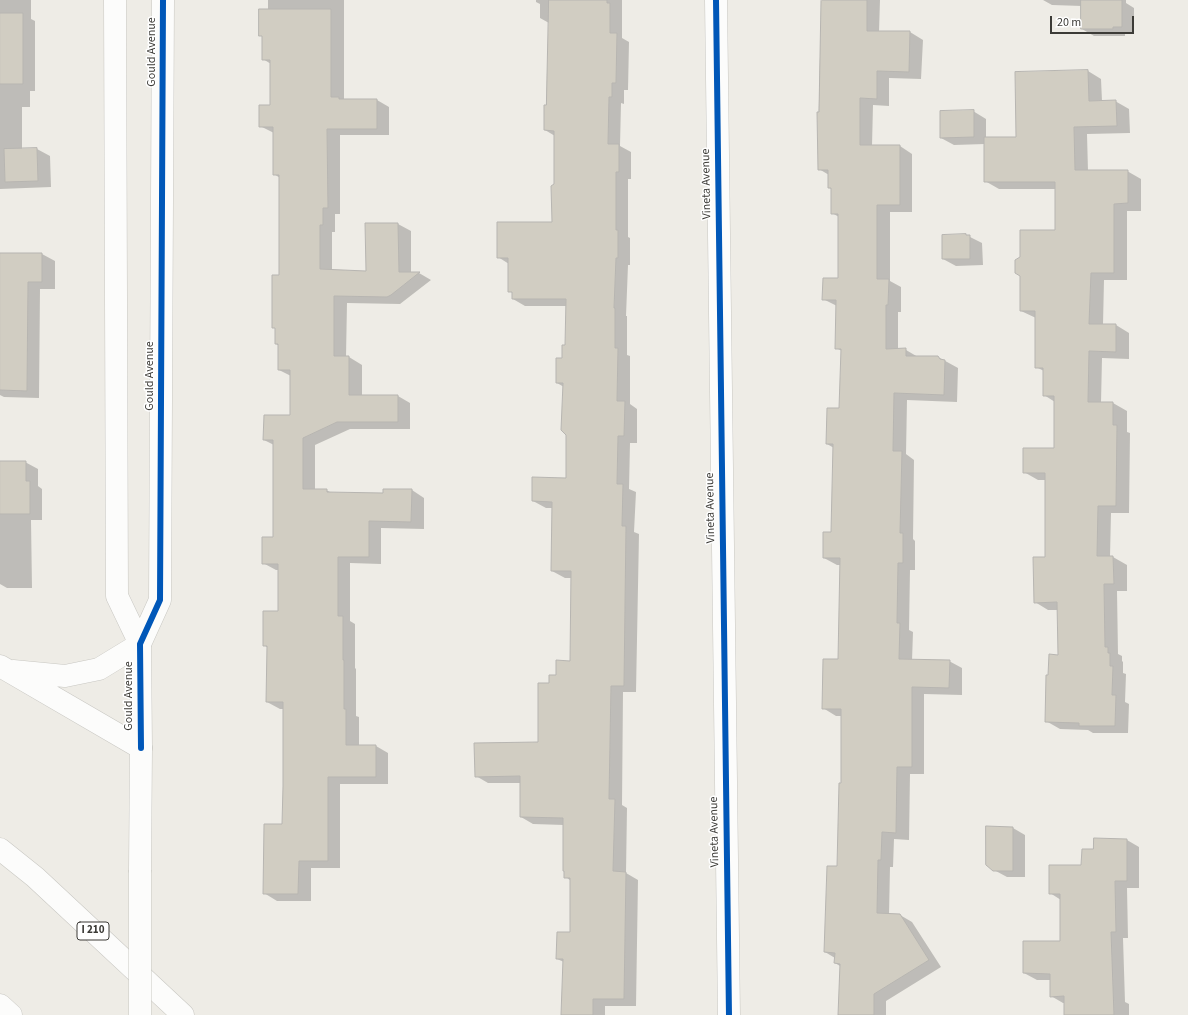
<!DOCTYPE html>
<html>
<head>
<meta charset="utf-8">
<style>
	body { margin:0 }
	#map { position:relative; width:1188px; height:1015px; overflow:hidden; background:#eeece6; font-family:"Source Sans 3",sans-serif }
	canvas { display:block }
	.scale { position:absolute; left:1050px; top:16px; width:84px; height:18px; box-sizing:border-box; border:2px solid #3c3b37; border-top:0; padding-left:5px; font-size:12px; line-height:14px; white-space:nowrap; color:#3c3b37; -webkit-text-stroke:3px #fff; paint-order:stroke }
</style>
</head>
<body>
<div id="map">
<canvas width="1188" height="1015"></canvas>
<div class="scale">20 m</div>
</div>
<script>
const c = document.querySelector('canvas').getContext('2d');
c.lineJoin = 'round';
function paint(path, color) { c.fillStyle = color; c.fill(path, 'evenodd'); }
function strokePath(path, color, width, dash) { c.strokeStyle = color; c.lineWidth = width; c.lineCap = dash ? 'butt' : 'round'; c.setLineDash(dash || []); c.stroke(path); }
function drawText(font, color, halo, rows, align = 'center') {
  c.font = font + ' "Source Sans 3",sans-serif'; c.lineWidth = 3; c.setLineDash([]); c.textBaseline = 'middle'; c.strokeStyle = halo; c.fillStyle = color; for (const [text, x, y, turn = 0] of rows) {
    c.save(); c.translate(x, y); c.rotate((+turn || 0) * Math.PI / 180); c.textAlign = isNaN(turn) ? turn : align; if (halo) c.strokeText(text, 0, 0); c.fillText(text, 0, 0); c.restore();
  }
}
const shadow = new Path2D(`
	M 0,0 L 31,0 L 31,19 L 35,21 L 35,91 L 30,91 L 30,107 L 22,107 L 22,149 L 37,149 L 50,156 L 51,187 L 0,189 Z
	M 268,0 L 344,0 L 344,100 L 377,100 L 389,107 L 389,135 L 340,135 L 340,214 L 335,214 L 335,232 L 332,232 L 332,271 L 367,272 L 366,224 L 398,224 L 411,231 L 411,273 L 419,273 L 431,280 L 400,304 L 347,303 L 346,357 L 349,357 L 362,365 L 362,396 L 398,396 L 410,403 L 410,429 L 350,429 L 315,445 L 315,490 L 326,490 L 332,493 L 384,494 L 412,490 L 424,498 L 424,529 L 381,528 L 381,564 L 350,563 L 350,621 L 355,624 L 355,668 L 356,669 L 356,716 L 359,717 L 359,746 L 376,746 L 388,753 L 388,784 L 340,784 L 340,868 L 311,868 L 311,901 L 277,901 L 264,893 L 283,825 L 284,709 L 280,709 L 267,702 L 268,648 L 264,645 L 279,612 L 279,570 L 276,570 L 263,563 L 274,538 L 274,445 L 264,440 L 291,416 L 291,376 L 279,370 L 279,346 L 276,344 L 276,329 L 273,327 L 280,276 L 280,178 L 274,174 L 274,133 L 260,126 L 271,106 L 271,64 L 263,59 L 263,37 L 260,35 L 268,10 Z
	M 536,0 L 622,0 L 622,38 L 629,42 L 628,90 L 624,90 L 624,104 L 621,103 L 620,146 L 631,152 L 631,179 L 628,179 L 628,237 L 630,238 L 630,265 L 628,265 L 626,316 L 627,316 L 627,355 L 630,356 L 630,404 L 637,409 L 637,443 L 630,443 L 629,489 L 636,492 L 634,532 L 639,534 L 636,692 L 623,692 L 622,805 L 627,808 L 626,873 L 638,880 L 636,1006 L 605,1006 L 605,1015 L 562,1015 L 564,962 L 557,959 L 571,933 L 571,881 L 566,877 L 564,825 L 533,824 L 521,817 L 521,783 L 488,783 L 476,776 L 539,743 L 550,684 L 571,662 L 572,578 L 565,578 L 552,571 L 553,508 L 546,508 L 533,501 L 567,480 L 567,434 L 564,387 L 557,383 L 566,346 L 567,306 L 525,306 L 513,299 L 513,293 L 509,291 L 509,264 L 498,257 L 553,223 L 555,136 L 545,130 L 547,106 L 549,23 L 540,18 L 540,4 L 536,2 Z
	M 823,0 L 880,0 L 879,32 L 910,32 L 923,40 L 921,79 L 889,78 L 889,106 L 873,105 L 872,146 L 900,146 L 912,154 L 912,212 L 890,212 L 890,281 L 901,287 L 901,312 L 898,312 L 898,350 L 906,350 L 918,357 L 938,357 L 958,368 L 957,402 L 907,400 L 906,454 L 914,460 L 913,539 L 915,541 L 915,570 L 910,570 L 909,630 L 913,632 L 912,661 L 949,661 L 962,668 L 962,695 L 924,694 L 924,774 L 910,774 L 909,840 L 894,839 L 893,867 L 890,867 L 889,915 L 900,915 L 912,922 L 941,967 L 886,1001 L 886,1015 L 839,1015 L 840,966 L 835,963 L 835,958 L 825,952 L 838,867 L 842,784 L 842,716 L 836,716 L 823,708 L 839,660 L 840,565 L 837,565 L 824,558 L 832,533 L 834,448 L 827,444 L 840,409 L 842,351 L 836,348 L 837,306 L 823,299 L 839,279 L 839,217 L 832,213 L 832,189 L 829,188 L 829,175 L 819,169 L 818,140 L 820,56 Z
	M 1043,0 L 1126,0 L 1126,3 L 1134,8 L 1134,33 L 1125,33 L 1125,36 L 1094,36 L 1082,29 L 1082,6 L 1052,5 Z
	M 1088,71 L 1101,79 L 1102,101 L 1115,101 L 1129,109 L 1130,133 L 1087,134 L 1088,171 L 1127,171 L 1141,179 L 1141,211 L 1127,211 L 1127,280 L 1104,280 L 1103,325 L 1116,325 L 1129,333 L 1129,359 L 1102,358 L 1101,403 L 1113,403 L 1127,411 L 1127,432 L 1130,433 L 1129,513 L 1111,513 L 1110,557 L 1113,557 L 1127,565 L 1127,591 L 1117,591 L 1118,654 L 1122,656 L 1122,661 L 1123,662 L 1123,673 L 1126,674 L 1125,702 L 1129,704 L 1128,733 L 1093,733 L 1088,730 L 1060,729 L 1046,721 L 1049,676 L 1059,656 L 1058,610 L 1048,610 L 1035,602 L 1046,558 L 1046,480 L 1038,480 L 1024,472 L 1055,449 L 1055,402 L 1044,395 L 1044,371 L 1036,367 L 1036,318 L 1021,311 L 1056,231 L 1056,189 L 999,189 L 985,181 L 985,144 L 954,145 L 941,138 L 973,111 L 986,119 L 986,138 L 1017,138 Z
	M 966,235 L 982,243 L 983,265 L 956,266 L 943,259 Z
	M 0,254 L 42,254 L 55,261 L 55,289 L 40,289 L 39,398 L 4,397 L 0,395 Z
	M 0,462 L 25,462 L 38,469 L 38,486 L 42,489 L 42,520 L 31,520 L 32,588 L 7,588 L 0,584 Z
	M 1013,828 L 1025,835 L 1025,877 L 1007,877 L 994,870 Z
	M 1095,839 L 1127,840 L 1139,847 L 1139,888 L 1127,888 L 1128,938 L 1123,938 L 1125,1002 L 1129,1004 L 1129,1015 L 1065,1015 L 1065,1003 L 1063,1003 L 1051,996 L 1051,980 L 1037,980 L 1024,973 L 1061,942 L 1061,900 L 1050,893 L 1082,866 L 1094,850 Z`);
const building = new Path2D(`
	M 549,0 L 607,0 L 607,3 L 610,3 L 610,33 L 617,33 L 616,83 L 612,83 L 612,97 L 609,97 L 608,144 L 619,144 L 619,172 L 616,172 L 616,230 L 618,230 L 618,258 L 616,258 L 614,308 L 615,308 L 615,348 L 618,348 L 617,401 L 625,401 L 624,436 L 618,436 L 617,484 L 623,484 L 622,526 L 626,526 L 624,686 L 611,686 L 609,799 L 615,799 L 613,871 L 626,872 L 624,999 L 593,999 L 593,1015 L 561,1015 L 563,959 L 556,959 L 557,932 L 570,932 L 570,878 L 564,878 L 564,871 L 563,871 L 563,818 L 520,817 L 520,776 L 475,777 L 474,743 L 538,742 L 538,683 L 549,683 L 549,675 L 556,675 L 556,660 L 570,661 L 571,571 L 551,571 L 552,502 L 532,501 L 532,477 L 566,478 L 566,435 L 561,430 L 563,383 L 556,383 L 556,358 L 562,358 L 562,345 L 565,345 L 566,299 L 512,299 L 512,292 L 508,292 L 508,258 L 497,258 L 497,222 L 552,222 L 551,186 L 554,184 L 554,131 L 544,130 L 544,105 L 546,105 Z
	M 822,0 L 867,0 L 867,31 L 910,31 L 909,72 L 877,71 L 877,99 L 860,98 L 860,145 L 900,145 L 900,205 L 877,205 L 877,279 L 889,279 L 888,305 L 886,305 L 886,349 L 906,348 L 906,356 L 938,356 L 940,359 L 945,360 L 944,395 L 894,393 L 893,451 L 902,451 L 900,533 L 903,533 L 903,563 L 898,563 L 897,623 L 900,623 L 899,659 L 950,660 L 949,688 L 912,687 L 912,767 L 897,767 L 896,833 L 882,832 L 881,860 L 878,860 L 877,913 L 900,914 L 929,960 L 874,994 L 874,1015 L 838,1015 L 840,964 L 834,963 L 835,953 L 824,952 L 827,866 L 837,866 L 839,783 L 841,783 L 841,709 L 822,709 L 823,659 L 838,659 L 840,558 L 823,558 L 823,532 L 831,532 L 833,444 L 826,444 L 827,408 L 839,408 L 841,349 L 835,349 L 836,300 L 822,300 L 823,278 L 838,278 L 838,214 L 831,214 L 831,188 L 828,188 L 828,170 L 818,170 L 817,112 L 819,112 L 821,1 Z
	M 1081,0 L 1122,0 L 1122,27 L 1113,27 L 1113,29 L 1081,29 Z
	M 259,9 L 331,9 L 331,97 L 339,97 L 339,99 L 377,99 L 377,129 L 327,129 L 328,208 L 323,208 L 323,225 L 320,225 L 320,269 L 366,271 L 365,223 L 398,223 L 399,272 L 420,272 L 391,295 L 387,297 L 334,296 L 334,356 L 349,356 L 349,395 L 398,395 L 398,422 L 337,422 L 303,438 L 303,489 L 327,489 L 327,492 L 383,493 L 383,489 L 412,489 L 411,522 L 369,521 L 369,557 L 338,557 L 338,616 L 343,616 L 343,660 L 344,660 L 344,709 L 346,709 L 346,745 L 376,745 L 376,777 L 328,777 L 328,861 L 299,861 L 298,894 L 263,894 L 264,824 L 282,824 L 283,786 L 283,702 L 266,702 L 267,646 L 263,646 L 263,611 L 278,611 L 278,564 L 262,564 L 262,537 L 273,537 L 273,440 L 263,440 L 264,415 L 290,415 L 290,370 L 278,370 L 278,344 L 275,344 L 275,328 L 272,328 L 272,275 L 279,275 L 279,175 L 273,175 L 273,127 L 259,127 L 259,105 L 270,105 L 270,60 L 262,60 L 262,36 L 259,36 Z
	M 0,13 L 23,13 L 23,84 L 0,84 Z
	M 1088,70 L 1089,101 L 1116,100 L 1117,126 L 1074,127 L 1075,170 L 1128,170 L 1128,203 L 1114,204 L 1114,273 L 1091,273 L 1089,324 L 1116,324 L 1116,352 L 1089,351 L 1088,402 L 1113,402 L 1113,425 L 1117,425 L 1116,506 L 1098,506 L 1097,556 L 1113,556 L 1114,584 L 1104,584 L 1105,647 L 1108,647 L 1108,653 L 1110,653 L 1110,666 L 1113,666 L 1112,695 L 1116,695 L 1115,726 L 1079,726 L 1079,723 L 1045,722 L 1046,675 L 1048,675 L 1049,654 L 1058,655 L 1057,602 L 1034,603 L 1033,557 L 1045,557 L 1045,473 L 1023,473 L 1023,448 L 1054,448 L 1054,396 L 1043,396 L 1043,368 L 1035,368 L 1035,311 L 1020,311 L 1020,276 L 1015,273 L 1015,260 L 1020,257 L 1020,230 L 1055,230 L 1055,182 L 984,182 L 984,137 L 1016,137 L 1015,72 Z
	M 974,110 L 974,137 L 940,138 L 940,111 Z
	M 37,148 L 38,181 L 5,182 L 4,149 Z
	M 966,234 L 966,235 L 970,235 L 970,259 L 942,259 L 942,235 Z
	M 0,253 L 42,253 L 42,282 L 28,282 L 27,391 L 0,390 Z
	M 0,461 L 26,461 L 26,481 L 30,481 L 30,514 L 0,514 Z
	M 986,826 L 1013,827 L 1013,871 L 993,871 L 986,865 Z
	M 1094,838 L 1127,839 L 1127,881 L 1115,881 L 1116,932 L 1111,932 L 1114,1015 L 1064,1015 L 1064,996 L 1050,997 L 1050,974 L 1023,973 L 1023,941 L 1060,941 L 1060,894 L 1049,894 L 1049,865 L 1081,865 L 1082,849 L 1093,849 Z`);
const minor = new Path2D(`
	M 115,0 L 117,596 L 140,644
	M 716,0 L 729,1015
	M 141,748 L 140,644 L 160,600 L 163,0`);
const major = new Path2D(`
	M 140,870 L 141,748`);
const highway = new Path2D(`
	M 0,666 L 141,748
	M 13,671 L 65,676 L 99,669 L 140,644
	M 0,849 L 35,877 L 183,1015
	M 0,1005 L 11,1015`);
const majorBridge = new Path2D(`
	M 140,870 L 140,1015`);
const cycleway = new Path2D(`
	M 716,0 L 729,1015
	M 141,748 L 140,644 L 160,600 L 163,0`);
const shields = [
	[93,931,32]
];
const shieldNames = [
	["I 210",93,931]
];
const streetNames = [
	["Gould Avenue",152,52,-90],
	["Vineta Avenue",707,184,-91],
	["Gould Avenue",150,376,-90],
	["Vineta Avenue",711,508,-91],
	["Gould Avenue",129,696,-90],
	["Vineta Avenue",715,832,-91]
];
paint(shadow, '#0003');
paint(building, '#d1cdc2');
strokePath(building, '#b7b5b1', 1);
strokePath(minor, '#c8c7c2', 23);
strokePath(major, '#c8c7c2', 23);
strokePath(highway, '#c8c7c2', 23);
strokePath(minor, '#fcfcfb', 22);
strokePath(major, '#fcfcfb', 22);
strokePath(highway, '#fcfcfb', 22);
strokePath(majorBridge, '#c8c7c2', 23, []);
strokePath(majorBridge, '#fcfcfb', 22);
strokePath(cycleway, '#0057b8', 6);
for (const [x, y, w] of shields) { const box = new Path2D(); box.roundRect(x - w / 2, y - 9, w, 18, 3); c.fillStyle = '#fff'; c.fill(box); strokePath(box, '#3c3b37', 1); }
drawText('bold 11px', '#3c3b37', null, shieldNames);
drawText('12px', '#3c3b37', '#fff', streetNames);
</script>
</body>
</html>
